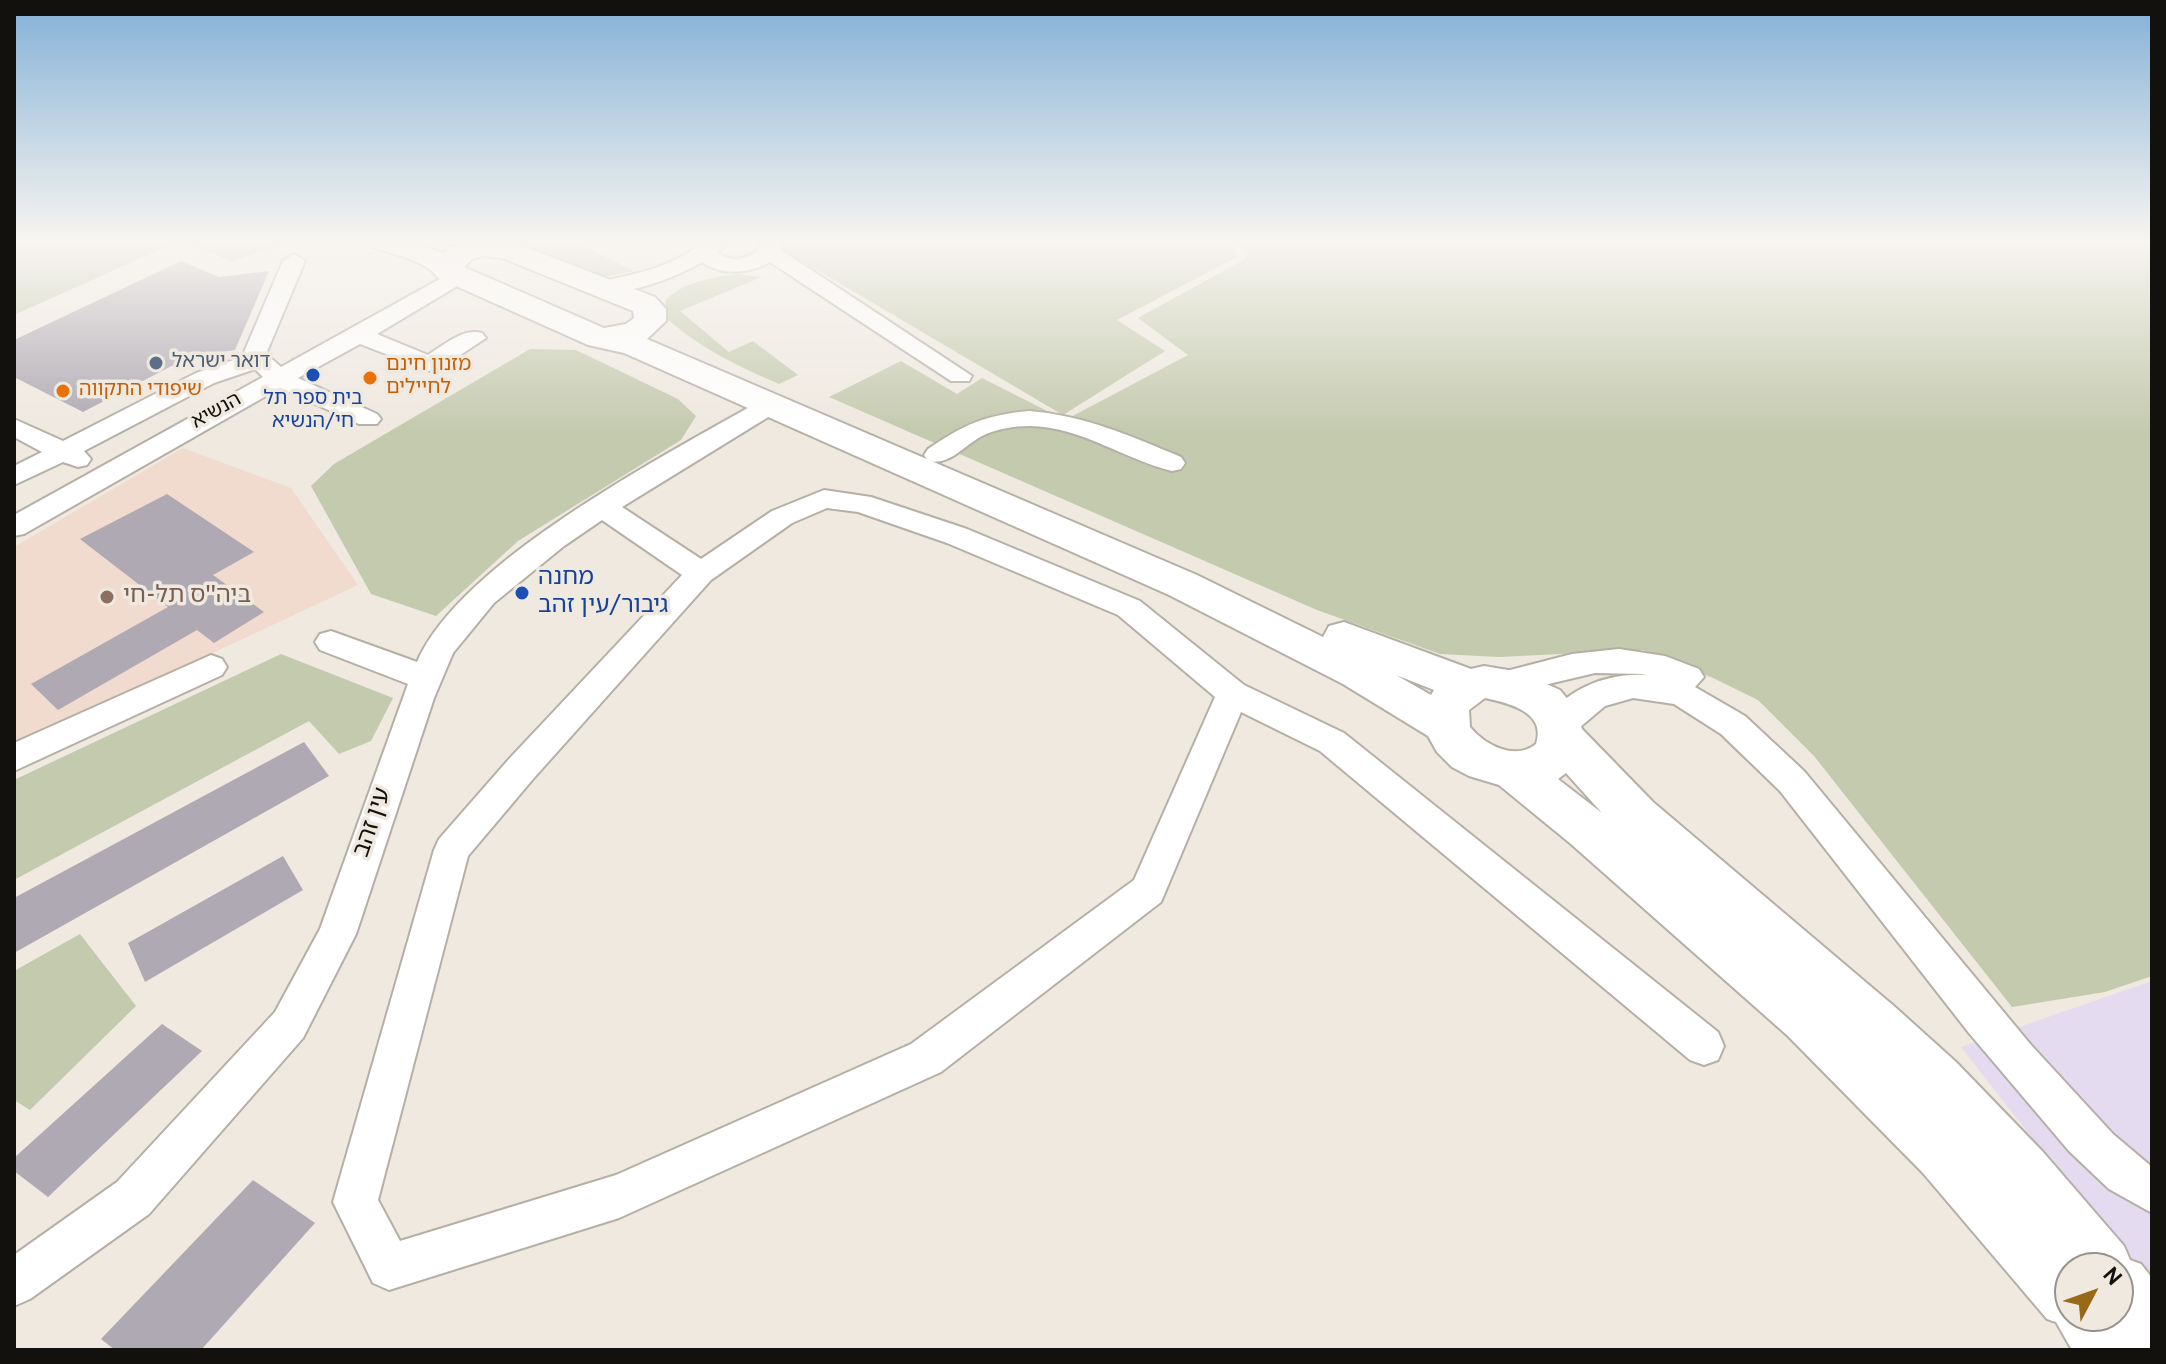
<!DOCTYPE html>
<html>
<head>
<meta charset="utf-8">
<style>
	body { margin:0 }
	#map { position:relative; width:2166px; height:1364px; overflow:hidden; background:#efe9e0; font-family:Overpass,sans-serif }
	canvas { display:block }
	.frame { position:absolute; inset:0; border:16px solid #13110e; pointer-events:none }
	.north { position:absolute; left:2054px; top:1252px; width:80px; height:80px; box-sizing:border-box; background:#efe9e0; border:2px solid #97938c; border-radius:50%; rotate:49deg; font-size:22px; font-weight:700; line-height:32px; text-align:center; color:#13110e }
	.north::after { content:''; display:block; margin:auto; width:28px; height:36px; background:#976a18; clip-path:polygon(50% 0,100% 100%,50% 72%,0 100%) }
</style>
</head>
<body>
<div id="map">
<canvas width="2166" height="1364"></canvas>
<div class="frame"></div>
<div class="north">N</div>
</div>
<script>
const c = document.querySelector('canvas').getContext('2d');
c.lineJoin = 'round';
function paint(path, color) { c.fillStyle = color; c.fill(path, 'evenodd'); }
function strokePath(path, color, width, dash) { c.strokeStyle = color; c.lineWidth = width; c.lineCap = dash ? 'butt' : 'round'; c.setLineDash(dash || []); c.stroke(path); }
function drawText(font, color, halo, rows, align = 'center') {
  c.font = font + ' Overpass,"Noto Sans Hebrew",sans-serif'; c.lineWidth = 7; c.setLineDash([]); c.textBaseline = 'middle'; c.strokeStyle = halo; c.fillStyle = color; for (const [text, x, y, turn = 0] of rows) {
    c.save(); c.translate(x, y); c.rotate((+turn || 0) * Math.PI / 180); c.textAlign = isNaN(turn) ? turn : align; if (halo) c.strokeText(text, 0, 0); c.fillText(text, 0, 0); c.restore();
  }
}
const industrial = new Path2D(`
	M 2152,981 L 2152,1292 L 1961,1047 Z`);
const education = new Path2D(`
	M 183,448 L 291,488 L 358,585 L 14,746 L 14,547 Z`);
const green = new Path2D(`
	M 14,240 L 169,240 L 177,242 L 14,315 Z
	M 183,240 L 296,240 L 232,262 Z
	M 492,240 L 571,240 L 634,271 L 603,277 L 524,245 Z
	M 787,240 L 1227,240 L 1239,256 L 1117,320 L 1165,351 L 1063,415 L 778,247 Z
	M 1236,240 L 2152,240 L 2152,976 L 2105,992 L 2012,1007 L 1814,756 L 1758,700 L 1713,678 L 1643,650 L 1499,657 L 1440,654 L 1317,610 L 829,397 L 901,361 L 957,394 L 982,378 L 1065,420 L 1188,355 L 1138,318 L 1247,258 Z
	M 737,274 L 762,277 L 680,311 L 729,352 L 753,341 L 798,375 L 779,384 C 737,366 700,348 665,317 L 666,299 C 687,281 711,278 737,274 Z
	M 530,349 L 576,350 L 678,399 L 696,416 L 681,440 L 518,541 L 436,616 L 371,594 L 311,486 L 334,464 Z
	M 281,654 L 393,698 L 371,741 L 339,754 L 309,721 L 14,880 L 14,780 Z
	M 80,934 L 136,1006 L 30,1110 L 14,1100 L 14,971 Z`);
const building = new Path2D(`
	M 181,261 L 219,277 L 269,271 L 235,350 L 189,357 L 83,412 L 14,377 L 14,340 Z
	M 167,494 L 254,552 L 213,575 L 264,612 L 214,643 L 197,630 L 58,710 L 31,684 L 168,607 L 80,539 Z
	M 304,742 L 329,776 L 14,953 L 14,898 Z
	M 283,856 L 303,890 L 145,982 L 128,943 Z
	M 162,1024 L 202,1051 L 48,1197 L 14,1171 L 14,1158 Z
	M 253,1180 L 315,1223 L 201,1350 L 115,1350 L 101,1339 Z`);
const minor = new Path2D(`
	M 705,240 L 729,240 L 718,253 C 733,263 749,259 761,247 L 758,240 L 780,240 L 783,247 L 781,250 L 972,376 L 969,381 L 951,381 L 770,262 C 749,274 722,276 702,262 C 671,280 638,290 603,295 L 592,288 L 595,283 C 634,274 674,268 705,240 Z
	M 294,254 L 305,261 L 266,354 L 281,367 L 456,270 L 467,277 L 464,282 L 377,334 L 428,355 C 444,345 463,328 482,333 L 486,338 L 439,369 L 430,371 L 360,344 L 298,378 L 377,414 L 381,419 L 377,424 L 359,424 L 280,388 L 24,534 L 14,536 L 14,515 L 263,377 L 255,369 L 214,383 L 84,451 L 91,459 L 87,465 L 78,467 L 63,462 L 14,485 L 14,466 L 42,452 L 14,437 L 14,419 L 63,441 L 196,373 L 242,357 L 283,261 Z
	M 769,398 L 778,401 L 782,406 L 778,411 L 622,507 L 701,559 L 772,511 L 824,490 L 871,497 L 967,529 L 1140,601 L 1244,685 L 1344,733 L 1718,1032 L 1724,1046 L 1718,1060 L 1704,1065 L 1690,1060 L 1320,751 L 1241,712 L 1161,902 L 941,1072 L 619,1218 L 389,1290 L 373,1283 L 333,1202 L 434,850 L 439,839 L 509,759 L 682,575 L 602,520 L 564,546 L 494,603 L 453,653 L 434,698 L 356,934 L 303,1038 L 149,1214 L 30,1299 L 14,1306 L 14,1255 L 117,1182 L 275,1012 L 320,929 L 408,684 L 320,650 L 315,642 L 320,634 L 331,631 L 417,662 C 461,561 664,456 760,401 ZM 827,508 L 858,512 L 947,543 L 1118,615 L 1215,697 L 1134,880 L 911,1044 L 616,1175 L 400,1241 L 378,1200 L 468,856 L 533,779 L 711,580 L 792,523 Z
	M 1029,411 C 1083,415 1131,436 1181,457 L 1185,463 L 1181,469 L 1172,471 C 1123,459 1082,427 1030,426 C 1014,426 996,429 982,436 C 963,446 950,466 928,461 L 924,455 L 928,449 C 963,425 985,415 1029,411 Z
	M 1619,649 L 1665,656 L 1699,669 L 1704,677 L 1695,687 L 1745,716 L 1804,771 L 2031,1045 L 2113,1134 L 2152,1167 L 2152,1213 L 2109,1189 L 2069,1151 L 1969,1033 L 1780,791 L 1721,734 L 1674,704 L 1633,698 L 1605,706 L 1573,733 L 1561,737 L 1549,733 L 1544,724 C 1563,689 1609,672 1647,675 L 1642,674 L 1595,673 L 1502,695 L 1491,691 L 1486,683 L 1491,675 L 1572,654 Z
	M 211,655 L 222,659 L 227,667 L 222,675 L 14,771 L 14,743 Z`);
const highway = new Path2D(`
	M 364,240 L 408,240 L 443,253 L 450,247 L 472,240 L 507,240 L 655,297 L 666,309 L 666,321 L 647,339 L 1197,575 L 1323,637 L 1329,626 L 1344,622 L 1471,669 L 1484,666 L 1520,672 L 1560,690 L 1574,707 L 1582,729 L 1653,802 L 1895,1007 L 1956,1062 L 2043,1152 L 2124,1246 L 2130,1260 L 2141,1264 L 2152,1278 L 2152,1350 L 2072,1350 L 2056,1322 L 2047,1319 L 1923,1173 L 1788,1036 L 1571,844 L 1499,785 L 1469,776 L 1452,767 L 1437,752 L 1428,736 L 1343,684 L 1169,595 L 624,353 L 588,345 L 438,278 C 425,259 390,254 369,246 ZM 482,256 L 502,258 L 633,311 L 634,318 L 626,324 L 604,328 L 464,267 L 472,259 ZM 1396,675 L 1434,690 L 1431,695 ZM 1485,698 C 1508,703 1547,712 1536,744 C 1515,761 1485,745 1470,727 L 1469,710 ZM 1566,773 L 1602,813 L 1558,779 ZM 2070,1268 L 2118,1268 L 2118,1316 L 2070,1316 Z`);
const markers = [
	[156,363,8,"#5c6f8a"],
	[313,375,8,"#1a4fb4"],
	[370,378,8,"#e8710a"],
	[63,391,8,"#e8710a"],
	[522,593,8,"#1a4fb4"],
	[107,597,8,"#8d6e63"]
];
const farServicenames = [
	["דואר ישראל",172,363]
];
const farFoodnames = [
	["מזנון חינם",386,366],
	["לחיילים",386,389],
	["שיפודי התקווה",79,391]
];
const farTransitnames = [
	["בית ספר תל",313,400],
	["חי/הנשיא",313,423]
];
const farStreetnames = [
	["הנשיא",217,412,-29]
];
const transitNames = [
	["מחנה",538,579],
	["גיבור/עין זהב",538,607]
];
const educationNames = [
	["ביה''ס תל-חי",123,597]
];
const streetNames = [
	["עין זהב",374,823,-71]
];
paint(industrial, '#e5dbf0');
paint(education, '#f1dbce');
paint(green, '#c4caae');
paint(building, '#aea9b2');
strokePath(minor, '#b5afa6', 4);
strokePath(highway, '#b5afa6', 4);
paint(minor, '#fff');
paint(highway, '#fff');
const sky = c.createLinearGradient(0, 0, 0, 431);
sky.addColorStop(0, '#84b0d6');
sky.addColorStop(0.56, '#f8f5f1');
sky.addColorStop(1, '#f8f5f100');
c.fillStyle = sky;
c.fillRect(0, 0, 2166, 431);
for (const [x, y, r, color] of markers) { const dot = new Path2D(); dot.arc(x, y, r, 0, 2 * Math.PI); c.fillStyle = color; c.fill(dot); strokePath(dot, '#efe9e0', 3); }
drawText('20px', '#4e5e75', '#efe9e0', farServicenames, 'left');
drawText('20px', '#c56008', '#efe9e0', farFoodnames, 'left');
drawText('20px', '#164399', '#efe9e0', farTransitnames);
drawText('20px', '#13110e', '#efe9e0', farStreetnames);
drawText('24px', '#164399', '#efe9e0', transitNames, 'left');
drawText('24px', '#785e54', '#efe9e0', educationNames, 'left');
drawText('24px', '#13110e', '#efe9e0', streetNames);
</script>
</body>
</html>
